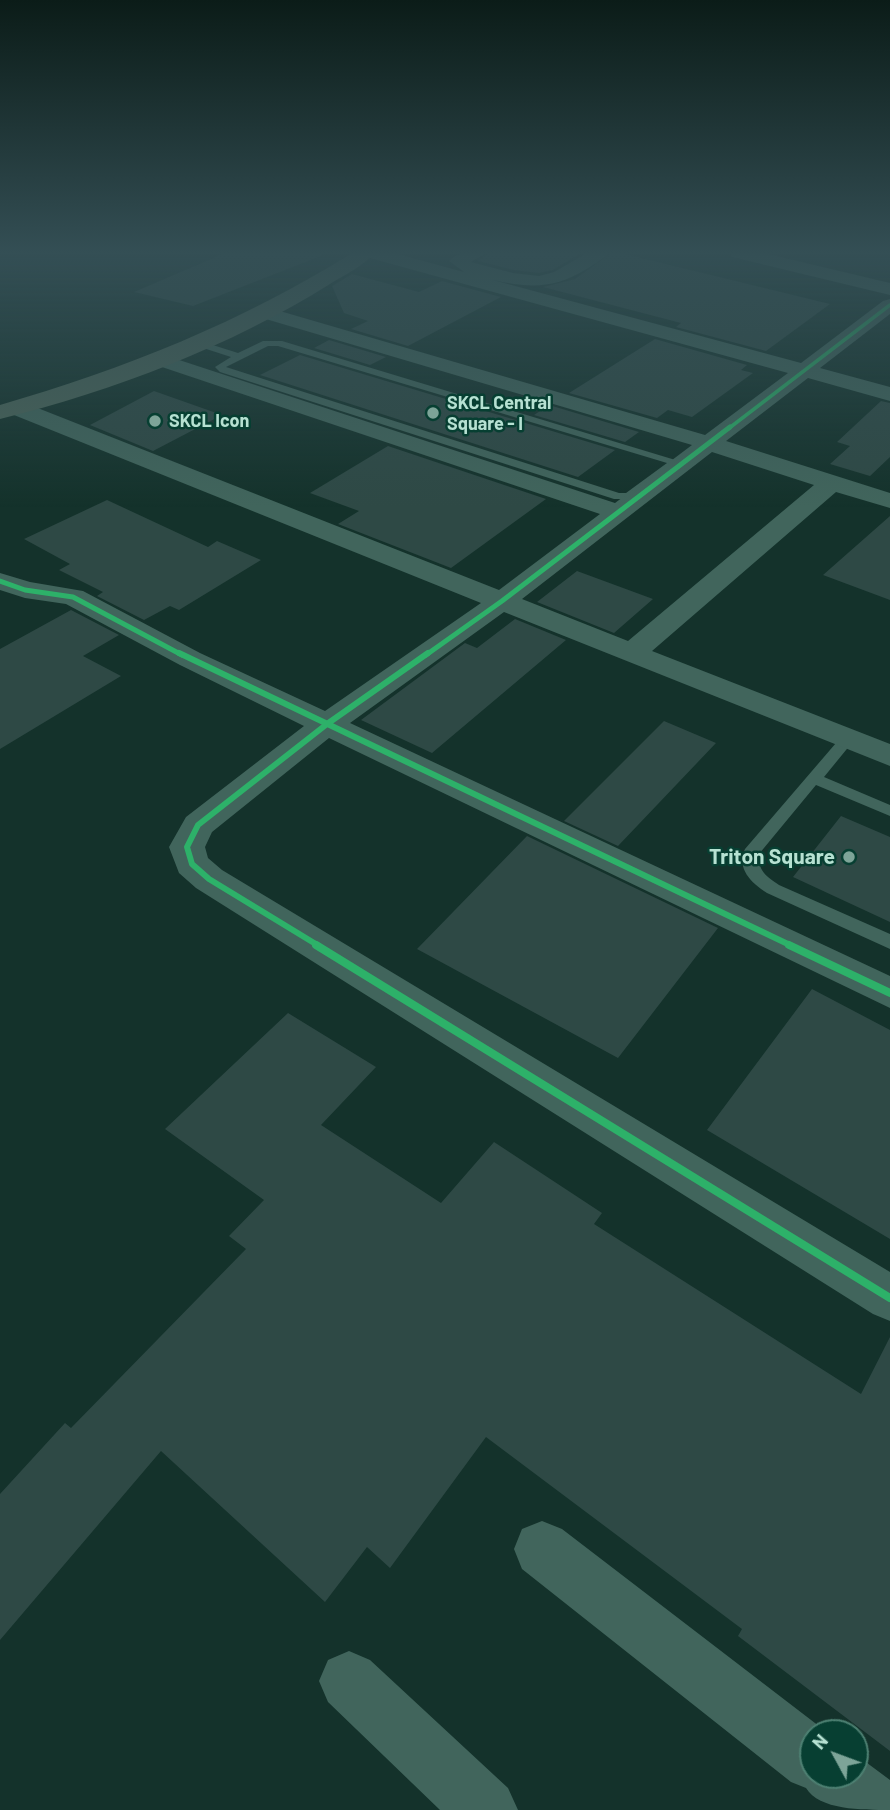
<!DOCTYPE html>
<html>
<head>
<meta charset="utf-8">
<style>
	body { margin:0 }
	#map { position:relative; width:890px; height:1810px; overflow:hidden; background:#14322b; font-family:Barlow,sans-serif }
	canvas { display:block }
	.north { position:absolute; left:799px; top:1719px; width:70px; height:70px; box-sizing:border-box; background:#073f32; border:2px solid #4d8072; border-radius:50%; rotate:311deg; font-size:19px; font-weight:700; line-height:28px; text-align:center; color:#b6e1d2 }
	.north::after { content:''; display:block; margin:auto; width:24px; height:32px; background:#7da498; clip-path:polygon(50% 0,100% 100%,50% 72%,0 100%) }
</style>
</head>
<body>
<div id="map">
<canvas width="890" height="1810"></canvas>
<div class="north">N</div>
</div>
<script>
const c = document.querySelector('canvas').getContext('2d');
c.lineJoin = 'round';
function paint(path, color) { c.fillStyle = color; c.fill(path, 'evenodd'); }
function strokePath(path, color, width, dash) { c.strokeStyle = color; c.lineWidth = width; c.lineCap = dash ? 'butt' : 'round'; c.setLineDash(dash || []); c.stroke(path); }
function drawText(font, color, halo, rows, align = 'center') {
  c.font = font + ' Barlow,sans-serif'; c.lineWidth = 5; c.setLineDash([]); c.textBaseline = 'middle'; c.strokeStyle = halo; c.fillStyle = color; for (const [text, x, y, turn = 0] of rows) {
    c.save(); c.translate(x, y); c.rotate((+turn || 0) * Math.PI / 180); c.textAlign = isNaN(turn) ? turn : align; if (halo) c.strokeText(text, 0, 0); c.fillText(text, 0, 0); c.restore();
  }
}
const building = new Path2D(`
	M 225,253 L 321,253 L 321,256 L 193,306 L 134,292 Z
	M 489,253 L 581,253 L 553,270 L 539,273 L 513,270 L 478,261 Z
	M 611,253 L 621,253 L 830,304 L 766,351 L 676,327 L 681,323 L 543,287 L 575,279 Z
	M 352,274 L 419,292 L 442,281 L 501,297 L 408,346 L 351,329 L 368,321 L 344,313 L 332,286 Z
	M 655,339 L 747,365 L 741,370 L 753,373 L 692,417 L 668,410 L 657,418 L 569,393 Z
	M 329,340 L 386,357 L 370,365 L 314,348 Z
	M 300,355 L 615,450 L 578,477 L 260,375 Z
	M 154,391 L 222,415 L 153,451 L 90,425 Z
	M 881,401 L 890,403 L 890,457 L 870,476 L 830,464 L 850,446 L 837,442 Z
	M 549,405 L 639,432 L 625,442 L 534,415 Z
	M 388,446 L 546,499 L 451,568 L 338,524 L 359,511 L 310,493 Z
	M 107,500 L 208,547 L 217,541 L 261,560 L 179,610 L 170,606 L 144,620 L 97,596 L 103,592 L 59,570 L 70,564 L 24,539 Z
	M 890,516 L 890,600 L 823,575 Z
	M 577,571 L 653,599 L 614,633 L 537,602 Z
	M 71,610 L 119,635 L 83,656 L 121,676 L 0,749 L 0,649 Z
	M 515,619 L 566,640 L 432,753 L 361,720 L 465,643 L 477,648 Z
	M 664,721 L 716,743 L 618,846 L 564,821 Z
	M 841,816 L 890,837 L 890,922 L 793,877 Z
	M 527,836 L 718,928 L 618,1058 L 417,949 Z
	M 812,989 L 890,1030 L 890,1239 L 707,1130 Z
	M 288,1013 L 376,1067 L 321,1125 L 441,1203 L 494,1142 L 602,1213 L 594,1224 L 861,1394 L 890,1337 L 890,1751 L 738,1636 L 742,1629 L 486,1437 L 390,1568 L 367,1547 L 325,1602 L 161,1451 L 0,1640 L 0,1494 L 65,1423 L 71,1428 L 246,1249 L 229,1236 L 264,1200 L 165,1129 Z`);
const service = new Path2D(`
	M 197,340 L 238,353 L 263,341 L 282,341 L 682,462 L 633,499 L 614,499 L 220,372 L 215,367 L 231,357 L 194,345 L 194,341 ZM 268,346 L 278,346 L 667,463 L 626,493 L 619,493 L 226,367 Z
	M 847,734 L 855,739 L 824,777 L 890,805 L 890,816 L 816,785 L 759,854 C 758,871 766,876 779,885 L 890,934 L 890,949 L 767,893 C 751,883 736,868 745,849 L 842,736 Z`);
const minor = new Path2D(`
	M 363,253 L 394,253 L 464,272 L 449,261 C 458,251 473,253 486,253 L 471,262 L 513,273 L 539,276 L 554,272 L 587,253 L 609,253 C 602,260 593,265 585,270 C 554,289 528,288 493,280 L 801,363 L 883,301 L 890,299 L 890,314 L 820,368 L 890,387 L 890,401 L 808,378 L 726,441 L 890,493 L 890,508 L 836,492 L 652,651 L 890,744 L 890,766 L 504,612 L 350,723 L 890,976 L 890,1008 L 329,738 L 212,832 L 205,847 L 208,858 L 222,870 L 890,1272 L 890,1321 L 873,1314 L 196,888 L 179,873 L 169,847 L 186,817 L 304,726 L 180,665 L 66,604 L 25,598 L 0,590 L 0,573 L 30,582 L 83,591 L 200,653 L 325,711 L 481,603 L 9,413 L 6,408 L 9,403 L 25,403 L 499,590 L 600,514 L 150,363 L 147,359 L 150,355 L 164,355 L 615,503 L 692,445 L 259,317 L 256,313 L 266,307 L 273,309 L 705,435 L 788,373 L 366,257 ZM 712,452 L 814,485 L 628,641 L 522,599 Z
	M 542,1521 L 562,1529 L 828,1733 L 813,1733 L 813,1775 L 855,1775 L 855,1754 L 890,1780 L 890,1810 C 862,1810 819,1810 806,1788 L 791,1782 L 522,1569 L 514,1549 L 522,1529 Z
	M 349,1651 L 370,1660 L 508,1788 L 518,1810 L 440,1810 L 328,1702 L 319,1681 L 328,1660 Z`);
const tertiary = new Path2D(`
	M 730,253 L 764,253 L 890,283 L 890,295 L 732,257 Z`);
const secondary = new Path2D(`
	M 352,253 L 374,253 C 364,266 344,275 330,284 C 231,346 114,391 0,419 L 0,405 C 124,369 242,322 352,253 Z`);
const cyclewayFar3 = new Path2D(`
	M 728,429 L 890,305`);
const cyclewayFar2 = new Path2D(`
	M 0,581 L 25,590 L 73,597 L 182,655
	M 426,655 L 502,601 L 730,427`);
const cyclewayFar1 = new Path2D(`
	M 179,653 L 792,946
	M 319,946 L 209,879 L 192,864 L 187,847 L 198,825 L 327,724 L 428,653`);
const cycleway = new Path2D(`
	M 316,945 L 890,1298
	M 789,945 L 890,993`);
const markers = [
	[433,413,7,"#7da498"],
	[155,421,7,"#7da498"],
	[849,857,7,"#7da498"]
];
const farPoinames = [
	["SKCL Central",447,403],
	["Square - I",447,424],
	["SKCL Icon",169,421]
];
const poiNames = [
	["Triton Square",835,857]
];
paint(building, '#2e4945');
paint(service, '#41655c');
paint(minor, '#41655c');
paint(tertiary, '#41655c');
paint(secondary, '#4a6459');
strokePath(cyclewayFar3, '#2db169', 3.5);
strokePath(cyclewayFar2, '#2db169', 5);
strokePath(cyclewayFar1, '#2db169', 6);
strokePath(cycleway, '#2db169', 8);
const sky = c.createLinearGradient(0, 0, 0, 507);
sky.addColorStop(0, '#0b1c18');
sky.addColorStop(0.5, '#344f55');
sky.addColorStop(1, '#344f5500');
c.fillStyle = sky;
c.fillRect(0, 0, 890, 507);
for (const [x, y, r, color] of markers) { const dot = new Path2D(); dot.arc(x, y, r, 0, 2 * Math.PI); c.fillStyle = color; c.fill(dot); strokePath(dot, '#073f32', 2.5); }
drawText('bold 18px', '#b6e1d2', '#073f32', farPoinames, 'left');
drawText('bold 21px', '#b6e1d2', '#073f32', poiNames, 'right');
</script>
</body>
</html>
